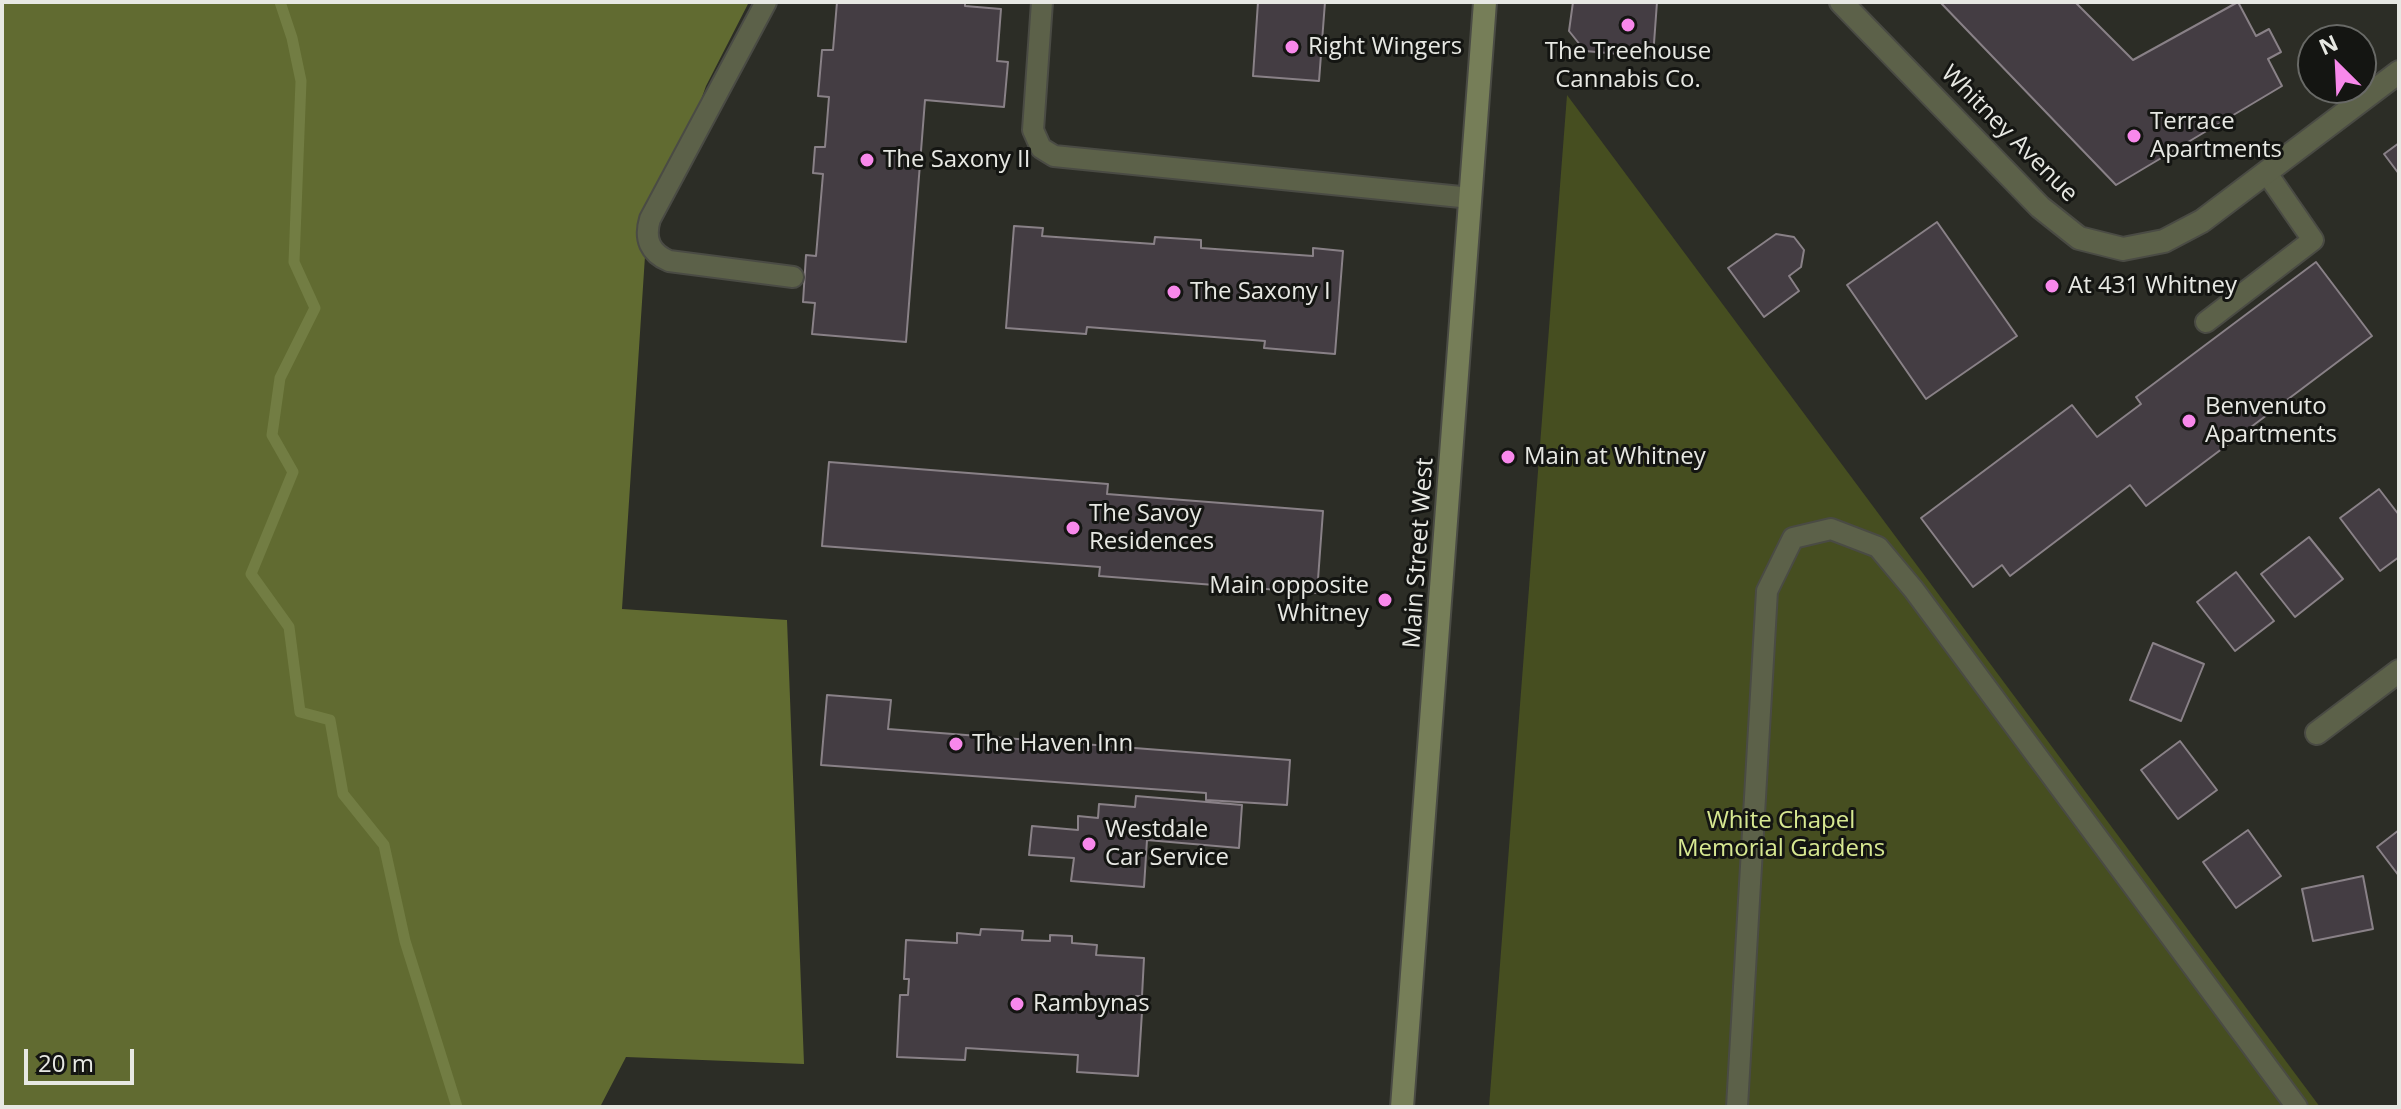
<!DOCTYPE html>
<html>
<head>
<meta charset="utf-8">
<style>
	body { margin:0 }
	#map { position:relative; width:2401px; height:1109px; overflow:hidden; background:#2c2d26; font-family:"Open Sans",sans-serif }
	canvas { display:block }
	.frame { position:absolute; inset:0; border:4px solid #e7e8e3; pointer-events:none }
	.north { position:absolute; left:2297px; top:24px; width:80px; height:80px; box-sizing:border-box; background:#141512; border:2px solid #686966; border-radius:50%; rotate:336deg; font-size:22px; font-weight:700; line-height:32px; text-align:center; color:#e7e8e3 }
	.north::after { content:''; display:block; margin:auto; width:28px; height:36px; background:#f888eb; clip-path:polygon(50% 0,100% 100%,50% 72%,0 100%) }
	.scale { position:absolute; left:24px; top:1049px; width:110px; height:36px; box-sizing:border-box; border:4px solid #e7e8e3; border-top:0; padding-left:10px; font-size:24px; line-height:28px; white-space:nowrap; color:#e7e8e3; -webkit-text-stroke:6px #141512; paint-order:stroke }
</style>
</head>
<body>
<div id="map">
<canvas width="2401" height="1109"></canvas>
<div class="frame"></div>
<div class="north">N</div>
<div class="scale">20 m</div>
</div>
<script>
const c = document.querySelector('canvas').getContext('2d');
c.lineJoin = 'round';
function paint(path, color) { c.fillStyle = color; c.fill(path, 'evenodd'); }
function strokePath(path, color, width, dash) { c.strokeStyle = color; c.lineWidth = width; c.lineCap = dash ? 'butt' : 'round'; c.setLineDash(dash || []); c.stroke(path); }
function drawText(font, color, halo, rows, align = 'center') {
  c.font = font + ' "Open Sans",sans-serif'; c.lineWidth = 6; c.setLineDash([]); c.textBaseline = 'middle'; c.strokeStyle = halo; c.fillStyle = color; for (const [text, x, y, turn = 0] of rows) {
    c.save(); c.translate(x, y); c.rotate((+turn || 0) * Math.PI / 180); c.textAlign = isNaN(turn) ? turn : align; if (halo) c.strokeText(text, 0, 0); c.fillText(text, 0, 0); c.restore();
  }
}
const green = new Path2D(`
	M 1567,95 L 2320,1107 L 1489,1107 Z`);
const forest = new Path2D(`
	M 2,2 L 749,2 L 706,86 L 645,256 L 622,609 L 787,620 L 804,1064 L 626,1057 L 600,1107 L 2,1107 Z`);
const stream = new Path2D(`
	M 280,2 L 292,38 L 301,81 L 294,262 L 315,308 L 280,378 L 272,435 L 293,472 L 251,574 L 289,627 L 300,712 L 330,720 L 343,794 L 384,845 L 405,941 L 457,1107`);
const building = new Path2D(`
	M 837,2 L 965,2 L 965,6 L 1001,9 L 997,61 L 1008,62 L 1004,107 L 925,100 L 906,342 L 812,334 L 815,303 L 803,302 L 806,255 L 816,256 L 823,174 L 813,173 L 815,147 L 825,147 L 829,97 L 818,96 L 822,50 L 833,50 Z
	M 1258,2 L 1325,2 L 1319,81 L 1253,76 Z
	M 1573,2 L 1657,2 L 1653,57 L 1585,51 L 1569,31 Z
	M 1940,2 L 2075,2 L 2133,60 L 2238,2 L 2256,36 L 2269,29 L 2281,52 L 2268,59 L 2282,86 L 2116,185 Z
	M 2399,143 L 2399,174 L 2384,154 Z
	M 1937,222 L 2017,336 L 1926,399 L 1847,285 Z
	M 1014,226 L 1043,228 L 1042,236 L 1154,244 L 1155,237 L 1201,240 L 1201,248 L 1313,256 L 1313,248 L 1343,251 L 1335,354 L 1264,348 L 1265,341 L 1087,327 L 1086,334 L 1006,328 Z
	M 1776,234 L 1794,237 L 1804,250 L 1801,267 L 1789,276 L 1799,291 L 1764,317 L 1728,268 Z
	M 2316,262 L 2372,336 L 2146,506 L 2130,485 L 2010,576 L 2002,565 L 1973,587 L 1921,518 L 2072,405 L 2097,437 L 2141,404 L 2136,397 Z
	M 829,462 L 1108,484 L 1107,494 L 1323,511 L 1317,593 L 1099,576 L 1100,567 L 822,546 Z
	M 2379,489 L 2399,515 L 2399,557 L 2380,571 L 2340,518 Z
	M 2309,537 L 2343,579 L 2295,617 L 2261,574 Z
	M 2236,572 L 2274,621 L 2235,651 L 2197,602 Z
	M 2153,643 L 2204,664 L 2181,721 L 2130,700 Z
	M 827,695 L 891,700 L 888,729 L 1290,760 L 1287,805 L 1206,800 L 1206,793 L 821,765 Z
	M 2180,741 L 2217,790 L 2178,819 L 2141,770 Z
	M 1136,796 L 1242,805 L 1239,848 L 1147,840 L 1144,887 L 1071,881 L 1074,858 L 1029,855 L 1032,826 L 1078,830 L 1078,816 L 1098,818 L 1099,804 L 1135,807 Z
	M 2248,830 L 2281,876 L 2236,908 L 2203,862 Z
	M 2399,830 L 2399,876 L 2377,847 Z
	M 2363,876 L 2373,929 L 2313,941 L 2302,889 Z
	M 981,929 L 1023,931 L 1022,940 L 1050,941 L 1050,935 L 1072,936 L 1072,943 L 1097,945 L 1096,955 L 1144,958 L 1142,996 L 1136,996 L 1135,1011 L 1142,1012 L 1138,1076 L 1077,1072 L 1078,1055 L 966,1048 L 965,1060 L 897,1057 L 900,995 L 908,995 L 909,979 L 904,979 L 906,940 L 957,943 L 957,933 L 980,935 Z`);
const service = new Path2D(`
	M 766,2 L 650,219 C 644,239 650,253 669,261 L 793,277
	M 1042,2 L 1033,130 L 1041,148 L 1054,156 L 1471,198
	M 2206,322 L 2313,240 L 2266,172
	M 1737,1107 L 1767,591 L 1793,538 L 1831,529 L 1878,547 L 1914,590 L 2297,1107`);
const minor = new Path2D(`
	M 2317,733 L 2399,671`);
const tertiary = new Path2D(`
	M 1841,2 L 2040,207 L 2079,238 L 2123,249 L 2164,241 L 2202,221 L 2399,72`);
const secondary = new Path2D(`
	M 1402,1107 L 1485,2`);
const markers = [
	[1628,25,8,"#f888eb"],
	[1292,47,8,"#f888eb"],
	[2134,136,8,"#f888eb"],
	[867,160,8,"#f888eb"],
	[2052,286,8,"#f888eb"],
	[1174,292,8,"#f888eb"],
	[2189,421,8,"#f888eb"],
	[1508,457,8,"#f888eb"],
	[1073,528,8,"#f888eb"],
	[1385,600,8,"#f888eb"],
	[956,744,8,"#f888eb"],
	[1089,844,8,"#f888eb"],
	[1017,1004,8,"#f888eb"]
];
const poiNames = [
	["Right Wingers",1308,47],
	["The Treehouse",1628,52,"center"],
	["Cannabis Co.",1628,80,"center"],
	["Terrace",2150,122],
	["Apartments",2150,150],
	["The Saxony II",883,160],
	["At 431 Whitney",2068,286],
	["The Saxony I",1190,292],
	["Benvenuto",2205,407],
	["Apartments",2205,435],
	["Main at Whitney",1524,457],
	["The Savoy",1089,514],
	["Residences",1089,542],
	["Main opposite",1369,586,"right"],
	["Whitney",1369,614,"right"],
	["The Haven Inn",972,744],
	["Westdale",1105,830],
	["Car Service",1105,858],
	["Rambynas",1033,1004]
];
const streetNames = [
	["Whitney Avenue",2009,134,45],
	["Main Street West",1419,553,-86]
];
const parkNames = [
	["White Chapel",1781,821],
	["Memorial Gardens",1781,849]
];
paint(green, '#464e20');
paint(forest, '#616b31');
strokePath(stream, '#727d43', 11);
paint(building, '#443d43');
strokePath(building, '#898187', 2);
strokePath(service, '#4a4b44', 24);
strokePath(minor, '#4a4b44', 26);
strokePath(tertiary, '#4a4b44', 26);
strokePath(secondary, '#4a4b44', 26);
strokePath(service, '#5c6149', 20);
strokePath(minor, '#5c6149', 22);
strokePath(tertiary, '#5c6149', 22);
strokePath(secondary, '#767e58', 22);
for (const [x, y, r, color] of markers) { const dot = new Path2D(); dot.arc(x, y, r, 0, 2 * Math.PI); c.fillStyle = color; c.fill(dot); strokePath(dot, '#141512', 3); }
drawText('24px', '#e7e8e3', '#141512', poiNames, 'left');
drawText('24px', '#e7e8e3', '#141512', streetNames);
drawText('24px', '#d7e891', '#141512', parkNames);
</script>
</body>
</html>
